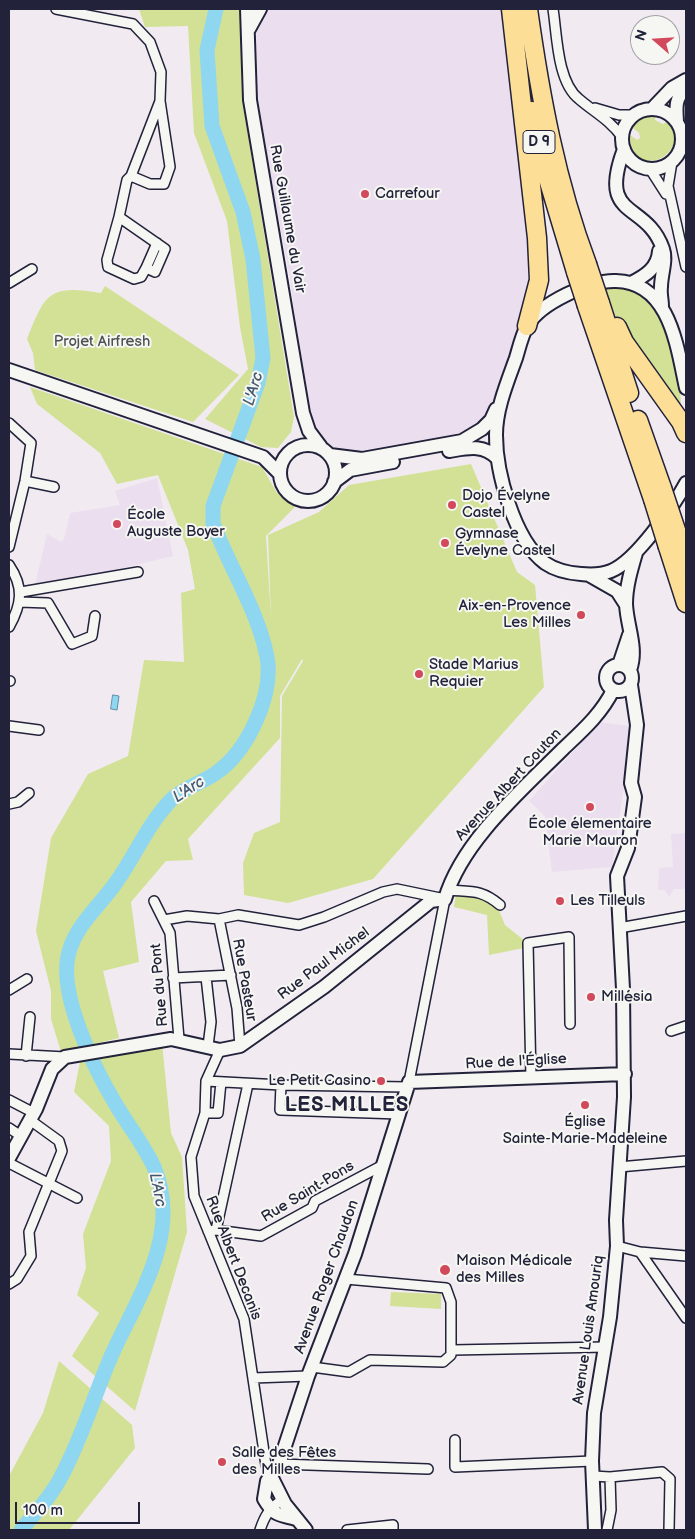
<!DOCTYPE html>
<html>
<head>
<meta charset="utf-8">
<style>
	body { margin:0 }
	#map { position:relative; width:695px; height:1539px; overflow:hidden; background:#f1ebf1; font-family:"Balsamiq Sans",sans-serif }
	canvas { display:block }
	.frame { position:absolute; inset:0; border:10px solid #22223b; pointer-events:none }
	.north { position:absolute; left:630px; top:15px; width:50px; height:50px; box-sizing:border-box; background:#f6f6f2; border:1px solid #a1a1a9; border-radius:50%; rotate:289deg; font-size:14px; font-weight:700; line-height:20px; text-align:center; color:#22223b }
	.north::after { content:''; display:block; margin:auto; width:18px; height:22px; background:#d1495b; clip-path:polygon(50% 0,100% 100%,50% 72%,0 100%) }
	.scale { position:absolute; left:15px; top:1502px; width:125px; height:22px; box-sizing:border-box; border:2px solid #22223b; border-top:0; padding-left:6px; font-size:15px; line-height:18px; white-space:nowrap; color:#22223b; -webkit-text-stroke:4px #f6f6f2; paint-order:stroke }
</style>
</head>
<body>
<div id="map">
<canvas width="695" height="1539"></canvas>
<div class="frame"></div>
<div class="north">N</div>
<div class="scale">100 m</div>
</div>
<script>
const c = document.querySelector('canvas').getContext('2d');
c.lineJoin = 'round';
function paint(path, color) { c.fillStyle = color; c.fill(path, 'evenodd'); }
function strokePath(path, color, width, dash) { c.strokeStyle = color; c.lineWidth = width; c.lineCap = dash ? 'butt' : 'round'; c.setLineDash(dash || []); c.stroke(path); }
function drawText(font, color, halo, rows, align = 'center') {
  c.font = font + ' "Balsamiq Sans",sans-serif'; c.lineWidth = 4; c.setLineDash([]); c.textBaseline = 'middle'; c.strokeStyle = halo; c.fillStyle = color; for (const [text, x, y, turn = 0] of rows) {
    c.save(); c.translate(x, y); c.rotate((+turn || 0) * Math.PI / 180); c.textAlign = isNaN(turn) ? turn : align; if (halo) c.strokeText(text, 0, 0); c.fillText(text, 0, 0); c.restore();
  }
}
const built = new Path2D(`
	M 265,9 L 508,9 L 527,185 L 531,297 L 496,400 L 491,413 L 473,429 L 407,449 L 379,454 L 340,452 L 325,444 L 313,425 L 306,397 L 290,278 L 258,107 L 256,25 Z
	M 157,478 L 173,556 L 34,589 L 47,534 L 61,542 L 64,539 L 70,513 L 120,505 L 115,491 Z
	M 599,722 L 630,726 L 631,739 L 612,867 L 552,872 L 545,816 L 529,801 Z
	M 686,833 L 686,889 L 674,889 L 669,897 L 665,890 L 658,890 L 659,868 L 673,867 L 671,834 Z`);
const green = new Path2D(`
	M 139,9 L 240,9 L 242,98 L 294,417 L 291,432 L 278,448 L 261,447 L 205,419 L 248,369 L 240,327 L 227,221 L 194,133 L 188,26 L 145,27 Z
	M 646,116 L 655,117 L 655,120 L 663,124 L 668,121 C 695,154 631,184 630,135 L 637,140 L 640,138 L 639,133 L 633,128 L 635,124 Z
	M 105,286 L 239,375 L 193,422 L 35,370 L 33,353 L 27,339 C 45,293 49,284 101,293 Z
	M 604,286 C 618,286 632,287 644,295 C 670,312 683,384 681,413 L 619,325 Z
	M 30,387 L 262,467 L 277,493 L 296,506 L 266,536 L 271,618 L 268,535 L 319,512 L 349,485 L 471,464 L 517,572 L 535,585 L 544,687 L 373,879 L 288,903 L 244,895 L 243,863 L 254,833 L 280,822 L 282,696 L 303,661 L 302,659 L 280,696 L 280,738 L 188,839 L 193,860 L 166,861 L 131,902 L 139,962 L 103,971 L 119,1038 L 61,1052 L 51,1019 L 51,991 L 36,931 L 51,838 L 88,774 L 128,756 L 144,660 L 184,662 L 181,593 L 195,589 L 188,550 L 158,475 L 117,484 L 100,453 L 37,404 Z
	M 456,894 L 488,898 L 498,908 L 505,925 L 525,941 L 524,948 L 489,955 L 487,915 L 454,907 Z
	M 162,1043 L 171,1133 L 182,1157 L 187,1232 L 135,1411 L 72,1356 L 99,1313 L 77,1295 L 86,1268 L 83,1234 L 111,1161 L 109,1126 L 74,1092 L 80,1062 Z
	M 391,1292 L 441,1294 L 441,1309 L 390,1306 Z
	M 59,1361 L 132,1425 L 135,1448 L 69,1530 L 9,1530 L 9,1476 L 43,1413 Z`);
const water = new Path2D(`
	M 113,695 L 119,696 L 117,710 L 111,709 Z`);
const river = new Path2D(`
	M 21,1530 C 36,1512 52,1495 62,1475 C 83,1436 95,1392 113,1352 C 139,1295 182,1233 154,1167 C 144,1145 127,1124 115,1103 C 94,1068 57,992 69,952 C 77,923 101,905 117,881 C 136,854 148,824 171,800 C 183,788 202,783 216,773 C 248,751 274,694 267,657 C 258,610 229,567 213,523 L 213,506 L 258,383 L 263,358 L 253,259 L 243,212 L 212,126 L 207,50 L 216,9`);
const street = new Path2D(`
	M 56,9 L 133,24 L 150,42 L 161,72 L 160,101 L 170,167 L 164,184 L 150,184 L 131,176 L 160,101
	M 553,9 C 557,34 557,82 579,99 C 594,112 610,120 622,137
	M 595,108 L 619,115 L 635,115
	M 672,162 L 668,186 L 686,267
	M 650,169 L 666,194
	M 131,176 L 127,180 L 119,217 L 165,249 L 155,272 L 146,268 L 157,243
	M 119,217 L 107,260 L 108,267 L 134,279 L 141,277 L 146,268
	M 9,283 L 32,269
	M 9,423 L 31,443 L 25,481 L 9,547
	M 25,481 L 54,487
	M 9,565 C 24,587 22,604 9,627
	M 21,592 L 138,572
	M 20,602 L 48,603 L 72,644 L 92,636 L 95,616
	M 9,681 L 10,681
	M 9,726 L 39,730
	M 9,804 L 18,802 L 29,793
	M 448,890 C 471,892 481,889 500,905
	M 154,901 L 170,933 L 179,1039
	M 219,919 L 237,1008 L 240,1046
	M 164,920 L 187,916 L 219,919 L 238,915 L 299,925 L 324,917 L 383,892 L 397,889 L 445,899 L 409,1082
	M 619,928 L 686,916
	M 206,977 L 211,1022 L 208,1046
	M 173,978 L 231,975
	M 9,990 L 27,979
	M 671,1031 L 686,1026
	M 220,1050 L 206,1081 L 205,1113 L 191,1157 L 194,1196 L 244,1319 L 266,1465 L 271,1476
	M 9,1054 L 65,1057
	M 26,1056 L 30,1017
	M 531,1078 L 528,943 L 569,937 L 570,1024
	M 206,1081 L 281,1085 L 407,1087
	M 281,1085 L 280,1110 L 399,1114
	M 9,1100 L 34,1113
	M 205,1113 L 218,1113 L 221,1082
	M 9,1128 L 21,1136
	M 9,1163 L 77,1198
	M 619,1167 L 686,1161
	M 216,1230 L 248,1084
	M 208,1231 L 216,1230 L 261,1236 L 312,1208 L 315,1201 L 383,1165
	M 617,1246 L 640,1252 L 686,1256
	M 640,1252 L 686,1318
	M 9,1284 L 17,1279 L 31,1256 L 29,1232 L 62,1151 L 59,1141 L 30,1120
	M 453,1350 L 606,1347
	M 312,1367 L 349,1372 L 370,1360 L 443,1362 L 451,1355 L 451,1302 L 446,1288 L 346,1279
	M 253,1378 L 308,1376
	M 455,1440 L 455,1467 L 592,1461
	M 279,1464 L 428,1469
	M 593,1476 L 610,1477 L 662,1472 L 670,1479 L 669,1530
	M 260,1530 C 265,1515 269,1509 282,1500
	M 347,1530 L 393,1525 L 393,1530
	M 607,1530 L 611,1510 L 610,1477`);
const secondary = new Path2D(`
	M 247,9 L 250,100 L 303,413 L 309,431 L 321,447
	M 249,29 L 260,9
	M 652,109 L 672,88 L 686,80
	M622 139a30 30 0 1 1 60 0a30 30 0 1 1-60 0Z
	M 677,121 C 676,107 675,98 686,88
	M 624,149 C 597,221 646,200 663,249 C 667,260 661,275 661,287 C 660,293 662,300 662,306
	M 631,283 C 645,276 658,268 659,251
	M 9,370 L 263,457 L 280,474
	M 686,388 C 677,347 670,282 616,281 C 590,280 540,303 527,326 C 522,335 519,348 516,358 C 507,383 496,409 496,435 C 496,472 514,540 545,563 C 555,570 568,573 581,574 C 591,575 601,575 611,571 C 636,561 673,507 686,483
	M280 473a28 28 0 1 1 56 0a28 28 0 1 1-56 0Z
	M 449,451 C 468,448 483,444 497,458
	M 330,455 L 362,459 L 462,441 L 482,429 L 491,420 L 496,409
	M 334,482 L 350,470 L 393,462
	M 589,575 L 617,591 L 626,605
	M 619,665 L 629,635
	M606 678a13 13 0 1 1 26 0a13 13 0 1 1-26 0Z
	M 630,670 C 638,648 627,627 626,604 C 626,587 631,570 636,553
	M 9,1158 L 36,1109 L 52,1069 L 65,1057 L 171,1039 L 220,1050 L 240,1046 L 324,987 L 431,901 L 445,899 C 462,841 522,790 564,748 C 583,730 602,713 613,690
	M 271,1476 L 285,1504 L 306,1530
	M 296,1519 C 278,1514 274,1516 264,1499 L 267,1481 L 279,1464 L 308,1376 L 355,1254 L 409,1082 L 625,1074
	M 595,1530 L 592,1461 L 594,1413 L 610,1317 L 617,1246 L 616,1220 L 624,1097 L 623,989 L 617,876 L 628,848 L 635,797 L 631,783 L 637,725 L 631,685`);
const highway = new Path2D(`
	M 511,9 L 537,238 L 539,280 L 527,326
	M 528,9 C 540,95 556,182 587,264
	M 532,111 L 546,172 L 576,272
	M 600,303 L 629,393
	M 587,306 L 653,499
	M 617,327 L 624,342 L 681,422 L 686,433
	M 638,420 L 662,488
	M 678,536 L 686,561
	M 668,547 L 686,603`);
const highwayBridge = new Path2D(`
	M 587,264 L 600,303
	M 576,272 L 587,306
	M 662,488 L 678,536
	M 653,499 L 668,547`);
const markers = [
	[365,194,5,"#d1495b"],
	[452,505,5,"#d1495b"],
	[117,524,5,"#d1495b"],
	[445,543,5,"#d1495b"],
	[581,615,5,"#d1495b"],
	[419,674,5,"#d1495b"],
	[590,807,5,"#d1495b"],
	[560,901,5,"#d1495b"],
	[591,997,5,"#d1495b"],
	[381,1081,5,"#d1495b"],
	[585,1105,5,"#d1495b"],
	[445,1270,6,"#d1495b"],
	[222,1462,5,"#d1495b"]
];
const shields = [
	[539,142,32]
];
const shieldNames = [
	["D 9",539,142]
];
const poiNames = [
	["Carrefour",375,194],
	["Dojo Évelyne",462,496],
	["Castel",462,513],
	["École",127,515],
	["Auguste Boyer",127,532],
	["Gymnase",455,534],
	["Évelyne Castel",455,551],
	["Aix-en-Provence",571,606,"right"],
	["Les Milles",571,623,"right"],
	["Stade Marius",429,665],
	["Requier",429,682],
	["École élementaire",590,824,"center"],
	["Marie Mauron",590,841,"center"],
	["Les Tilleuls",570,901],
	["Millésia",601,997],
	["Le Petit Casino",371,1081,"right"],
	["Église",585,1122,"center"],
	["Sainte-Marie-Madeleine",585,1139,"center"],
	["Maison Médicale",456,1261],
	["des Milles",456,1278],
	["Salle des Fêtes",232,1453],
	["des Milles",232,1470]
];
const streetNames = [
	["Rue Guillaume du Vair",287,219,80],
	["Avenue Albert Couton",509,785,-47],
	["Rue Paul Michel",324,964,-37],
	["Rue Pasteur",244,980,80],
	["Rue du Pont",160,985,-95],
	["Rue de l'Église",516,1062,-3],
	["Rue Saint-Pons",308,1192,-31],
	["Rue Albert Decanis",233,1258,69],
	["Avenue Roger Chaudon",327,1277,-70],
	["Avenue Louis Amouriq",589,1330,-82]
];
const parkNames = [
	["Projet Airfresh",102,342]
];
const waterNames = [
	["L'Arc",254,389,-73],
	["L'Arc",189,790,-33],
	["L'Arc",157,1190,79]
];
const districtNames = [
	["LES MILLES",347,1106]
];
paint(built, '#ebdeef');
paint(green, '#d2e195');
paint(water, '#8fd6f0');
strokePath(water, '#638ea8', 1);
strokePath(river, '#8fd6f0', 15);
strokePath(street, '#22223b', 12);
strokePath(secondary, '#22223b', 16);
strokePath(highway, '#22223b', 21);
strokePath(street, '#f6f6f2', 9);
strokePath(secondary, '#f6f6f2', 12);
strokePath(highway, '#fdde96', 18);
strokePath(highwayBridge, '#22223b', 21, []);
strokePath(highwayBridge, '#fdde96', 18);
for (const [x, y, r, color] of markers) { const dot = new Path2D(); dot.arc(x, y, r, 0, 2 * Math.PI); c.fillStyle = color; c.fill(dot); strokePath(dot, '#f6f6f2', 2); }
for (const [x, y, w] of shields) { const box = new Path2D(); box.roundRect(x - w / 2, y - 11.5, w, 23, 4); c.fillStyle = '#f6f6f2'; c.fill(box); strokePath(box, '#22223b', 1); }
drawText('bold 14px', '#22223b', null, shieldNames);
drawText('15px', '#22223b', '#f6f6f2', poiNames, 'left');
drawText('15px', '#22223b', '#f6f6f2', streetNames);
drawText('15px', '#4e5252', '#f6f6f2', parkNames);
drawText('italic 16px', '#435871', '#f6f6f2', waterNames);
c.letterSpacing = '1px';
drawText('bold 20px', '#22223b', '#f6f6f2', districtNames);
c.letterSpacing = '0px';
</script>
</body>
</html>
